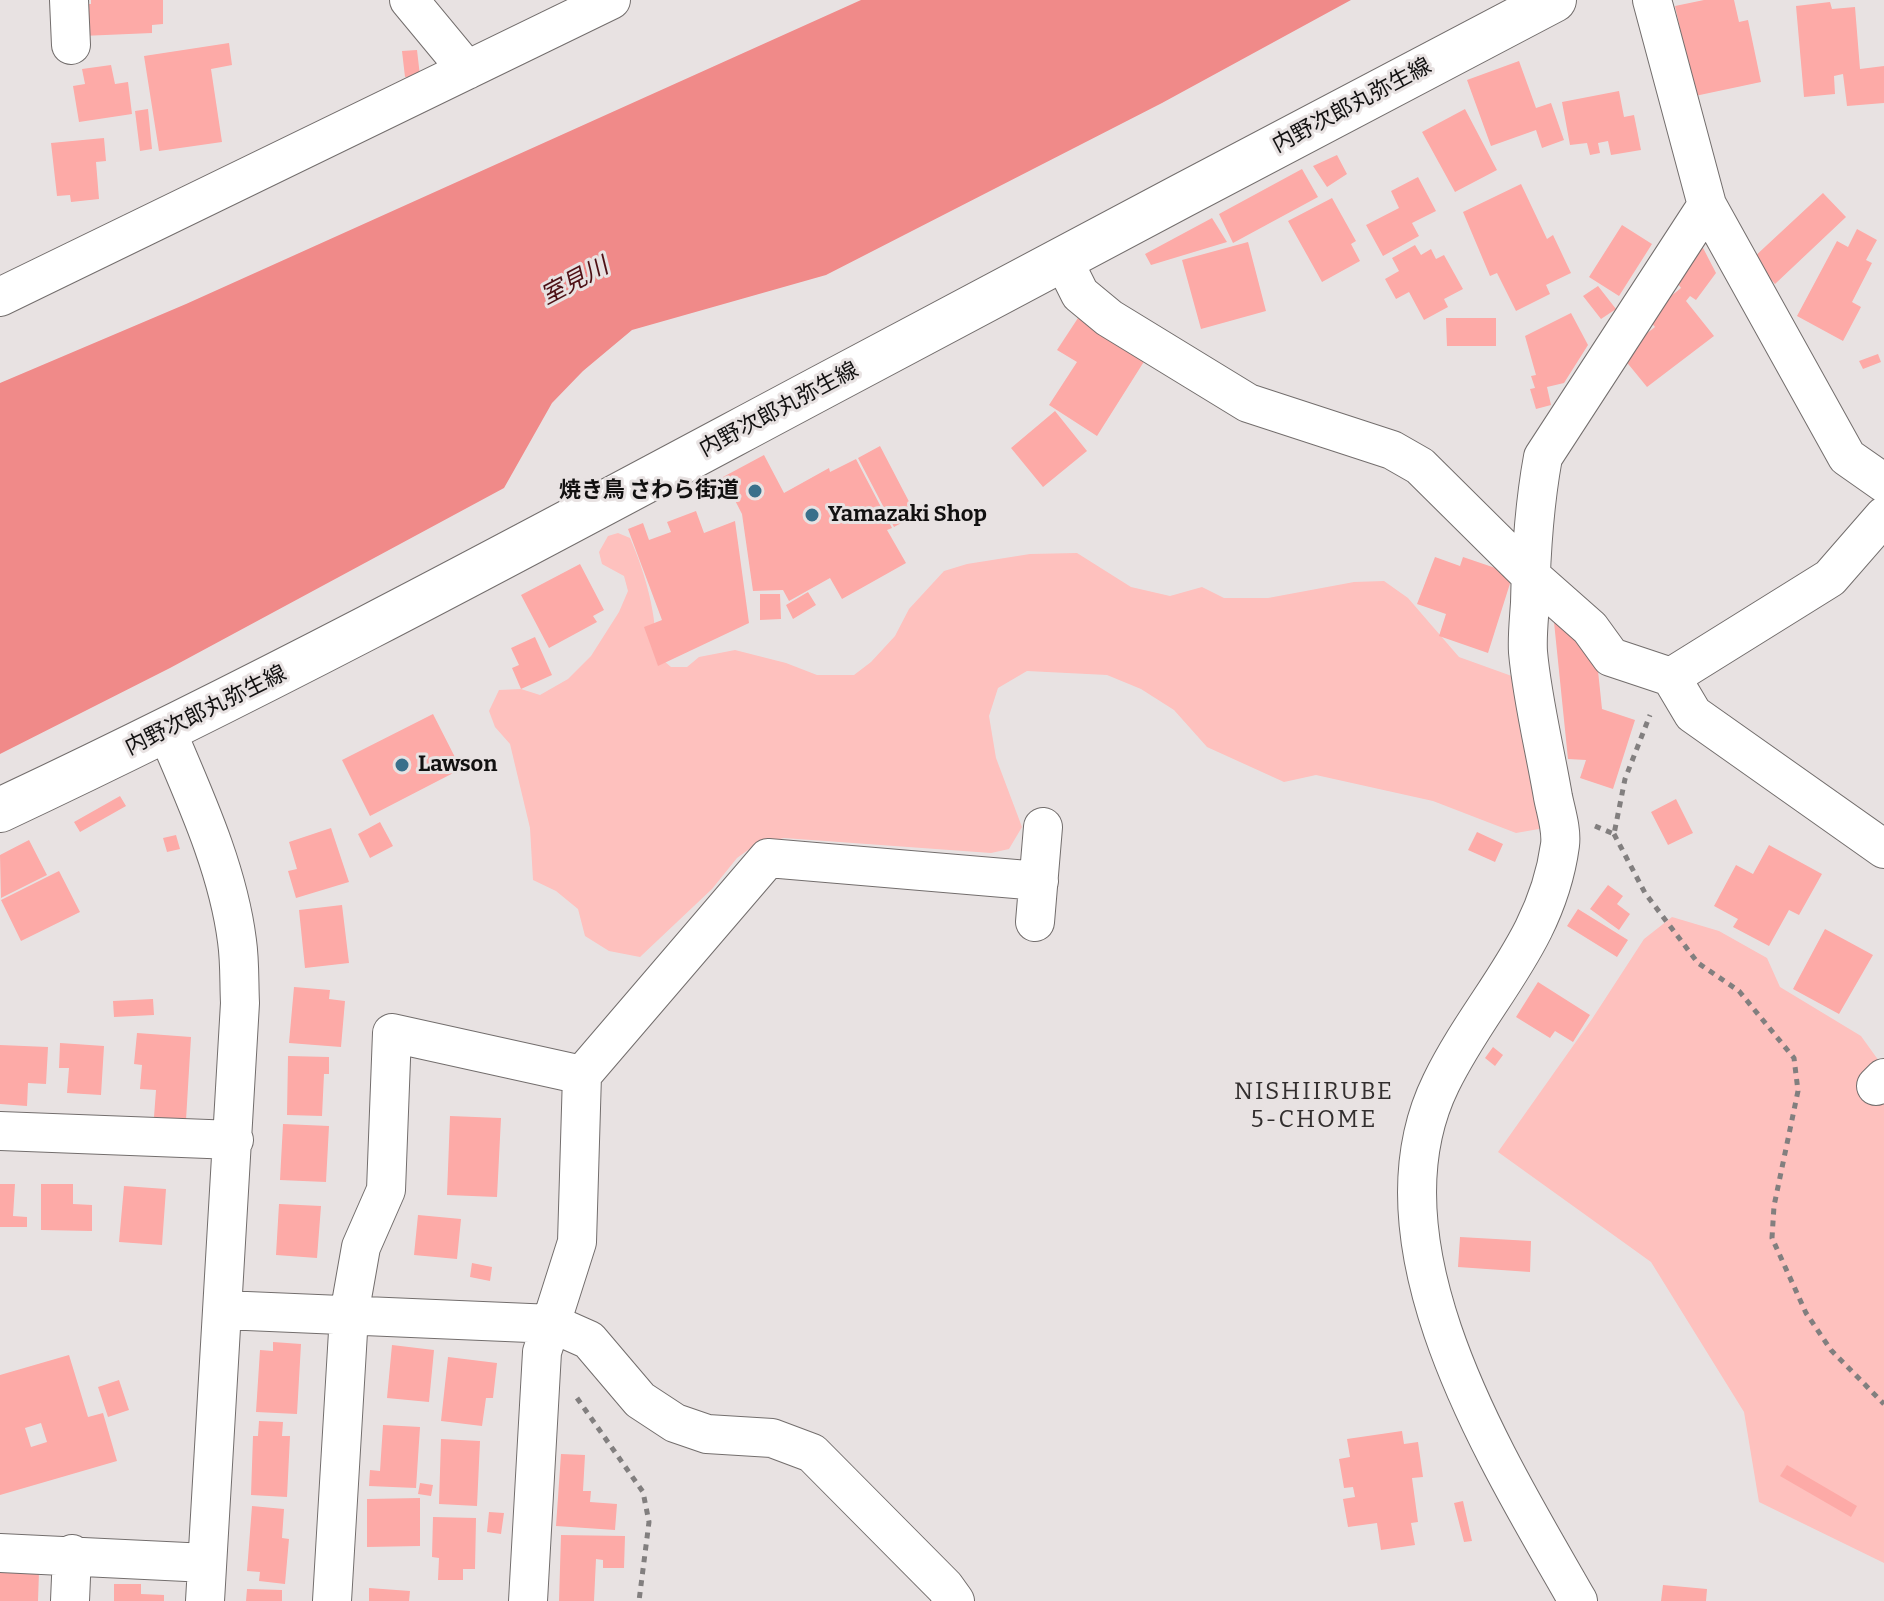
<!DOCTYPE html>
<html>
<head>
<meta charset="utf-8">
<style>
	body { margin:0 }
	canvas { display:block; background:#e8e2e2 }
</style>
</head>
<body>
<canvas width="1884" height="1601"></canvas>
<script>
const c = document.querySelector('canvas').getContext('2d');
c.lineJoin = 'round';
function paint(path, color) { c.fillStyle = color; c.fill(path, 'evenodd'); }
function strokePath(path, color, width, dash) { c.strokeStyle = color; c.lineWidth = width; c.lineCap = dash ? 'butt' : 'round'; c.setLineDash(dash || []); c.stroke(path); }
function drawText(font, color, halo, rows, align = 'center') {
  c.font = font + ' Bitter,"Noto Sans JP",serif'; c.lineWidth = 6; c.setLineDash([]); c.textBaseline = 'middle'; c.strokeStyle = halo; c.fillStyle = color; for (const [text, x, y, turn = 0] of rows) {
    c.save(); c.translate(x, y); c.rotate((+turn || 0) * Math.PI / 180); c.textAlign = isNaN(turn) ? turn : align; if (halo) c.strokeText(text, 0, 0); c.fillText(text, 0, 0); c.restore();
  }
}
const green = new Path2D(`
	M 618,533 L 630,538 C 646,575 657,615 656,654 L 671,667 L 687,667 L 699,657 L 735,650 L 786,663 L 817,675 L 854,675 L 871,662 L 895,636 L 909,609 L 944,571 L 967,564 L 1030,554 L 1077,553 L 1131,587 L 1170,596 L 1202,587 L 1224,598 L 1268,598 L 1354,582 L 1384,581 L 1408,598 L 1459,657 L 1520,679 L 1546,819 L 1539,829 L 1516,833 L 1433,801 L 1316,775 L 1284,782 L 1207,747 L 1174,710 L 1141,689 L 1107,675 L 1027,671 L 998,688 L 989,716 L 996,758 L 1022,827 L 1009,849 L 991,853 L 784,838 L 755,845 L 737,858 L 712,889 L 640,957 L 609,951 L 585,936 L 578,909 L 556,891 L 533,880 L 530,828 L 510,744 L 495,727 L 489,711 L 499,690 L 521,689 L 540,695 L 568,679 L 591,656 L 619,612 L 628,591 L 624,576 L 602,564 L 599,552 L 608,536 Z
	M 1672,917 L 1719,931 L 1767,958 L 1780,987 L 1861,1036 L 1884,1068 L 1884,1563 L 1759,1502 L 1744,1412 L 1651,1262 L 1498,1152 L 1592,1019 L 1644,939 Z`);
const water = new Path2D(`
	M 861,0 L 1351,0 L 1162,103 L 826,275 L 632,330 L 583,371 L 552,403 L 504,488 L 170,668 L 0,754 L 0,383 L 186,304 Z`);
const building = new Path2D(`
	M 91,0 L 163,0 L 163,24 L 152,25 L 152,33 L 82,36 L 81,4 L 91,4 Z
	M 1704,0 L 1734,0 L 1739,22 L 1748,20 L 1761,82 L 1695,96 L 1675,6 Z
	M 1830,2 L 1832,9 L 1855,7 L 1860,69 L 1884,66 L 1884,103 L 1847,106 L 1843,74 L 1834,76 L 1835,94 L 1804,97 L 1796,6 Z
	M 229,43 L 232,65 L 211,69 L 222,142 L 159,151 L 144,56 Z
	M 417,50 L 420,76 L 405,77 L 402,51 Z
	M 1519,61 L 1536,108 L 1551,103 L 1564,140 L 1542,148 L 1536,130 L 1491,146 L 1467,80 Z
	M 111,65 L 115,84 L 128,82 L 132,114 L 79,122 L 73,86 L 85,84 L 82,69 Z
	M 1619,91 L 1624,117 L 1634,115 L 1641,150 L 1611,155 L 1608,141 L 1598,143 L 1600,153 L 1590,155 L 1587,143 L 1570,145 L 1562,102 Z
	M 148,109 L 152,149 L 140,151 L 135,111 Z
	M 1465,109 L 1497,170 L 1455,192 L 1422,132 Z
	M 104,138 L 106,161 L 96,162 L 99,199 L 71,202 L 70,195 L 57,196 L 51,143 Z
	M 1337,155 L 1347,174 L 1327,187 L 1313,166 Z
	M 1302,169 L 1318,197 L 1233,243 L 1219,214 Z
	M 1418,177 L 1436,211 L 1412,223 L 1419,236 L 1383,256 L 1366,225 L 1399,208 L 1391,191 Z
	M 1521,184 L 1547,239 L 1553,235 L 1571,273 L 1546,285 L 1550,294 L 1516,311 L 1497,273 L 1490,276 L 1463,212 Z
	M 1823,193 L 1846,217 L 1775,284 L 1752,259 Z
	M 1332,198 L 1356,241 L 1351,244 L 1360,261 L 1322,282 L 1288,221 Z
	M 1212,218 L 1227,242 L 1151,265 L 1145,254 Z
	M 1622,225 L 1652,244 L 1619,296 L 1589,277 Z
	M 1857,229 L 1877,240 L 1866,260 L 1872,263 L 1852,302 L 1861,307 L 1843,341 L 1797,316 L 1837,241 L 1848,247 Z
	M 1248,242 L 1266,311 L 1201,329 L 1182,260 Z
	M 1415,245 L 1421,255 L 1431,249 L 1436,259 L 1444,255 L 1463,289 L 1444,299 L 1448,307 L 1424,320 L 1409,292 L 1396,299 L 1385,279 L 1399,271 L 1392,258 Z
	M 1702,246 L 1716,273 L 1696,300 L 1690,296 L 1686,301 L 1714,336 L 1647,387 L 1620,354 L 1655,327 L 1646,316 L 1681,288 L 1675,279 Z
	M 1598,286 L 1616,309 L 1601,319 L 1583,296 Z
	M 1571,313 L 1588,345 L 1564,383 L 1547,387 L 1551,405 L 1536,409 L 1530,389 L 1535,388 L 1531,376 L 1536,375 L 1525,336 Z
	M 1078,318 L 1145,360 L 1097,436 L 1049,405 L 1077,362 L 1057,350 Z
	M 1446,318 L 1496,318 L 1496,346 L 1447,346 Z
	M 1878,354 L 1881,362 L 1863,369 L 1859,361 Z
	M 1055,411 L 1087,451 L 1043,487 L 1011,448 Z
	M 880,446 L 916,515 L 894,527 L 858,458 Z
	M 764,455 L 784,493 L 829,468 L 830,472 L 856,459 L 892,528 L 887,530 L 906,563 L 842,599 L 830,578 L 789,601 L 783,590 L 753,591 L 742,514 L 723,477 Z
	M 696,511 L 704,533 L 735,521 L 749,623 L 658,666 L 644,627 L 662,620 L 628,529 L 643,523 L 649,540 L 671,532 L 667,522 Z
	M 1435,557 L 1460,566 L 1463,557 L 1513,574 L 1488,653 L 1439,636 L 1446,614 L 1417,604 Z
	M 580,564 L 604,610 L 593,616 L 597,622 L 549,648 L 521,595 Z
	M 808,592 L 816,605 L 793,619 L 786,605 Z
	M 760,594 L 780,594 L 781,619 L 760,620 Z
	M 1554,622 L 1582,637 L 1597,661 L 1602,709 L 1635,720 L 1613,789 L 1580,778 L 1586,760 L 1568,759 Z
	M 535,637 L 552,675 L 521,689 L 512,668 L 519,665 L 511,648 Z
	M 433,714 L 461,769 L 370,816 L 342,760 Z
	M 120,796 L 126,806 L 80,832 L 74,822 Z
	M 1676,799 L 1693,833 L 1668,845 L 1651,812 Z
	M 380,822 L 393,846 L 370,858 L 358,834 Z
	M 331,828 L 349,882 L 296,898 L 288,871 L 297,869 L 289,842 Z
	M 1477,832 L 1503,844 L 1495,862 L 1468,850 Z
	M 176,835 L 180,849 L 167,852 L 163,838 Z
	M 29,840 L 47,875 L 1,898 L 0,855 Z
	M 1769,845 L 1822,874 L 1799,915 L 1789,910 L 1769,946 L 1733,927 L 1738,919 L 1714,906 L 1736,865 L 1753,874 Z
	M 59,871 L 80,912 L 21,941 L 1,900 Z
	M 1608,885 L 1623,896 L 1617,904 L 1630,914 L 1619,930 L 1590,909 Z
	M 342,905 L 349,963 L 305,968 L 299,910 Z
	M 1578,909 L 1628,940 L 1617,957 L 1567,926 Z
	M 1825,929 L 1873,955 L 1839,1014 L 1793,989 Z
	M 1538,982 L 1590,1015 L 1573,1042 L 1555,1031 L 1550,1038 L 1516,1017 Z
	M 294,987 L 330,990 L 329,999 L 345,1001 L 341,1047 L 289,1043 Z
	M 153,999 L 154,1015 L 114,1017 L 113,1001 Z
	M 137,1033 L 191,1037 L 186,1120 L 154,1117 L 156,1090 L 140,1089 L 142,1065 L 134,1064 Z
	M 60,1043 L 104,1046 L 101,1095 L 67,1093 L 69,1068 L 59,1068 Z
	M 0,1045 L 48,1047 L 46,1084 L 28,1083 L 27,1106 L 0,1104 Z
	M 1493,1047 L 1503,1055 L 1495,1066 L 1485,1058 Z
	M 288,1056 L 329,1057 L 329,1074 L 324,1074 L 322,1116 L 287,1115 Z
	M 450,1116 L 501,1118 L 497,1197 L 447,1195 Z
	M 283,1124 L 329,1126 L 326,1182 L 280,1180 Z
	M 0,1184 L 15,1184 L 13,1216 L 27,1217 L 27,1227 L 0,1227 Z
	M 41,1184 L 73,1184 L 73,1204 L 92,1205 L 92,1231 L 41,1230 Z
	M 124,1186 L 166,1189 L 162,1245 L 119,1242 Z
	M 279,1204 L 321,1206 L 317,1258 L 276,1255 Z
	M 418,1215 L 461,1219 L 457,1259 L 414,1255 Z
	M 1460,1237 L 1531,1241 L 1530,1272 L 1458,1267 Z
	M 472,1263 L 492,1267 L 490,1281 L 470,1277 Z
	M 273,1342 L 301,1344 L 297,1414 L 256,1412 L 260,1350 L 273,1351 Z
	M 392,1345 L 434,1350 L 429,1402 L 387,1398 Z
	M 69,1355 L 88,1417 L 103,1413 L 117,1461 L 0,1495 L 0,1375 ZM 41,1423 L 47,1442 L 31,1447 L 25,1428 Z
	M 448,1357 L 497,1363 L 493,1398 L 486,1398 L 482,1426 L 441,1421 Z
	M 119,1380 L 129,1410 L 108,1417 L 98,1387 Z
	M 259,1421 L 283,1422 L 282,1436 L 290,1436 L 287,1497 L 251,1495 L 253,1436 L 258,1436 Z
	M 383,1425 L 420,1427 L 416,1488 L 369,1486 L 370,1470 L 380,1471 Z
	M 1402,1431 L 1404,1444 L 1418,1442 L 1423,1477 L 1412,1478 L 1418,1522 L 1411,1523 L 1415,1545 L 1381,1550 L 1377,1523 L 1348,1527 L 1343,1499 L 1355,1497 L 1353,1487 L 1344,1488 L 1339,1459 L 1350,1457 L 1347,1439 Z
	M 441,1439 L 480,1441 L 477,1506 L 439,1504 Z
	M 561,1454 L 585,1455 L 583,1491 L 591,1491 L 590,1502 L 617,1504 L 615,1530 L 556,1526 Z
	M 1787,1465 L 1857,1506 L 1851,1517 L 1780,1476 Z
	M 420,1483 L 433,1485 L 431,1496 L 418,1494 Z
	M 420,1498 L 420,1546 L 367,1547 L 367,1499 Z
	M 1463,1501 L 1472,1541 L 1464,1542 L 1454,1503 Z
	M 252,1506 L 284,1509 L 282,1538 L 289,1539 L 285,1584 L 259,1581 L 260,1572 L 247,1571 Z
	M 489,1512 L 504,1513 L 501,1534 L 487,1532 Z
	M 433,1517 L 476,1518 L 475,1569 L 463,1569 L 463,1580 L 438,1580 L 439,1558 L 432,1557 Z
	M 561,1535 L 625,1536 L 624,1568 L 603,1568 L 603,1560 L 596,1559 L 594,1601 L 559,1601 Z
	M 0,1571 L 39,1572 L 38,1601 L 0,1601 Z
	M 114,1584 L 141,1584 L 141,1594 L 164,1595 L 164,1601 L 114,1601 Z
	M 1663,1585 L 1707,1589 L 1706,1601 L 1661,1601 Z
	M 369,1588 L 410,1591 L 409,1601 L 369,1601 Z
	M 247,1589 L 282,1590 L 282,1601 L 246,1601 Z`);
const path = new Path2D(`
	M 1595,826 L 1614,834 L 1625,779 L 1650,715
	M 1614,834 L 1645,893 L 1698,963 L 1739,991 L 1794,1058 L 1798,1091 L 1774,1206 L 1772,1238 L 1806,1313 L 1831,1350 L 1884,1404
	M 577,1398 L 643,1492 L 649,1522 L 639,1601`);
const minor = new Path2D(`
	M 69,0 L 71,45
	M 409,0 L 467,70
	M 1652,0 L 1707,205 L 1847,457 L 1884,483
	M 1062,258 L 1080,294 L 1109,318 L 1248,403 L 1392,450 L 1420,466 L 1530,575 L 1590,628 L 1611,657 L 1671,677 L 1830,578 L 1884,516
	M 0,297 L 611,0
	M 1671,677 L 1693,714 L 1884,849
	M 167,732 C 195,798 228,869 237,941 C 240,962 239,983 240,1003 L 205,1601
	M 1035,922 L 1043,827
	M 582,1075 L 768,858 L 1039,881
	M 1876,1086 L 1884,1078
	M 0,1131 L 234,1140
	M 223,1310 L 553,1324 L 589,1340 L 640,1400 L 675,1423 L 707,1434 L 772,1438 L 812,1453 L 945,1587 L 955,1601
	M 0,1553 L 207,1563
	M 70,1601 L 72,1554
	M 332,1601 L 349,1315 L 361,1247 L 386,1190 L 392,1033 L 582,1075 L 577,1242 L 542,1352 L 528,1601
	M 1578,1601 C 1499,1462 1361,1246 1441,1083 C 1482,999 1547,942 1560,845 C 1562,830 1556,812 1553,797 C 1545,750 1532,698 1528,652 C 1527,636 1529,619 1530,603 C 1531,554 1534,506 1543,457 L 1707,205`);
const major = new Path2D(`
	M 0,810 C 279,679 550,532 822,387 C 1065,257 1310,128 1554,0`);
const markers = [
	[755,491,8,"#39708b"],
	[812,515,8,"#39708b"],
	[402,765,8,"#39708b"]
];
const streetNames = [
	["内野次郎丸弥生線",1352,106,-28],
	["内野次郎丸弥生線",779,410,-28],
	["内野次郎丸弥生線",206,711,-26]
];
const poiNames = [
	["焼き鳥 さわら街道",739,491,"right"],
	["Yamazaki Shop",828,515],
	["Lawson",418,765]
];
const waterNames = [
	["室見川",575,282,-28]
];
const neighbourhoodNames = [
	["NISHIIRUBE",1314,1092],
	["5-CHOME",1314,1120]
];
paint(green, '#fec1be');
paint(water, '#f08a89');
paint(building, '#fdaaa7');
strokePath(minor, '#736e6d', 40);
strokePath(major, '#736e6d', 46);
strokePath(path, '#827f7f', 5, [6, 6]);
strokePath(minor, '#fff', 38);
strokePath(major, '#fff', 44);
for (const [x, y, r, color] of markers) { const dot = new Path2D(); dot.arc(x, y, r, 0, 2 * Math.PI); c.fillStyle = color; c.fill(dot); strokePath(dot, '#e8e2e2', 3); }
drawText('22px', '#121111', '#e8e2e2', streetNames);
drawText('bold 22px', '#121111', '#e8e2e2', poiNames, 'left');
drawText('italic 24px', '#4e1015', '#e8e2e2', waterNames);
c.letterSpacing = '2px';
drawText('24px', '#322e2e', '#e8e2e2', neighbourhoodNames);
c.letterSpacing = '0px';
</script>
</body>
</html>
